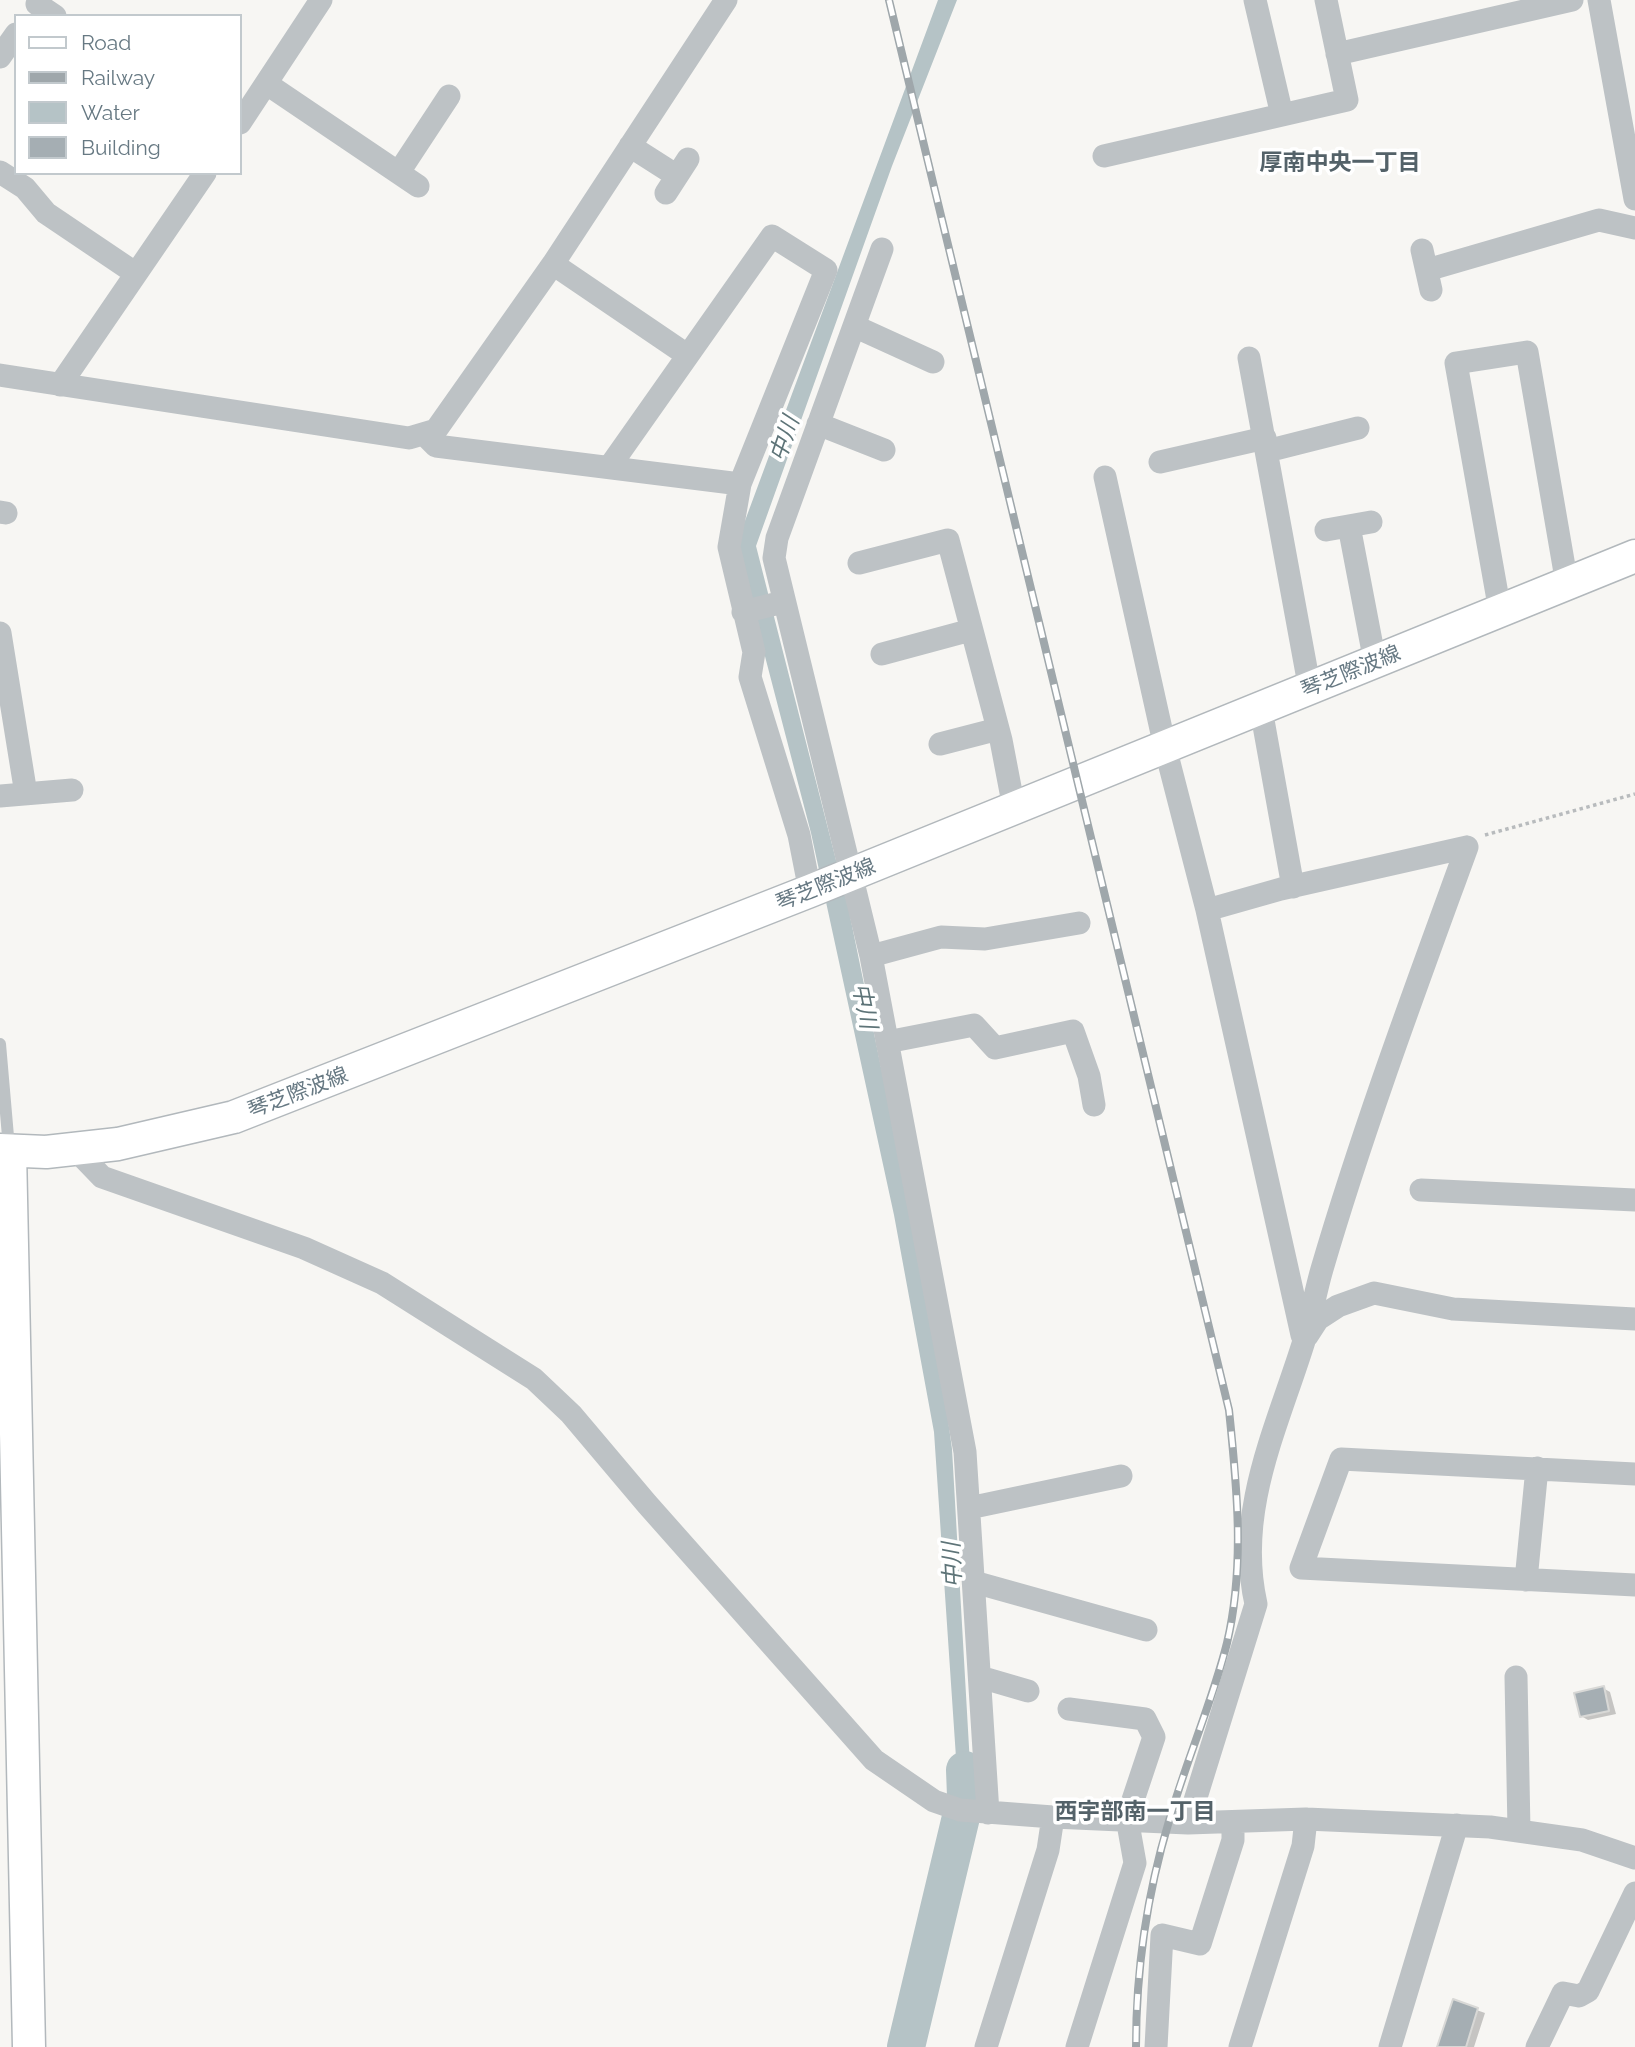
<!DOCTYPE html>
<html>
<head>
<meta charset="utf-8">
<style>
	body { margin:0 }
	#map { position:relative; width:1635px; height:2047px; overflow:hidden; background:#f7f6f3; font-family:Raleway,sans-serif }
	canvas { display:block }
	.legend { position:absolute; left:14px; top:14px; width:228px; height:161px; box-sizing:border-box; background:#fff; border:2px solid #c2c9cd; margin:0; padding:9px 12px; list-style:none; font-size:21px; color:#677983 }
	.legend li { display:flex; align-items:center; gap:14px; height:35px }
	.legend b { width:35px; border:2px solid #c2c9cd }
</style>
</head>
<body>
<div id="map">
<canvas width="1635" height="2047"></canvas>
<ul class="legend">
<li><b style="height:9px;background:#fff"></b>Road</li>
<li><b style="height:9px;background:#9fa7ab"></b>Railway</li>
<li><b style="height:19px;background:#b5c3c6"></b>Water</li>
<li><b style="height:19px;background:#a5aeb3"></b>Building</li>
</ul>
</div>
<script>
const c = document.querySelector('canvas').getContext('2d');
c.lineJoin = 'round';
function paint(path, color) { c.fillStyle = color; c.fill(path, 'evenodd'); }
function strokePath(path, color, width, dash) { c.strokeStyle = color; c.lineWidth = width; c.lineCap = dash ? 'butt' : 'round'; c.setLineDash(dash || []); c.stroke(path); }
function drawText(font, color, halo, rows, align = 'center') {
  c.font = font + ' Raleway,"Noto Sans JP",sans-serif'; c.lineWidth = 7; c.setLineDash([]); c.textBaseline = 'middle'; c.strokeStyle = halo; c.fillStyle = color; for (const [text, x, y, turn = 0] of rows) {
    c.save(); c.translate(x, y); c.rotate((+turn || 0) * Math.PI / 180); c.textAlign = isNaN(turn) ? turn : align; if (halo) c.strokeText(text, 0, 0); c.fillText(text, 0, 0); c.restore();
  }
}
const water = new Path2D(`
	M 938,0 L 957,0 L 892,166 L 756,546 L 849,911 L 938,1346 L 952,1449 L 972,1800 L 959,1802 L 934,1432 L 894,1215 L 811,833 L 736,545 Z`);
const shadow = new Path2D(`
	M 1603,1688 L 1610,1692 L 1616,1714 L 1588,1720 L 1581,1716 Z
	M 1454,2002 L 1485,2013 L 1474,2047 L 1439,2047 Z`);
const river = new Path2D(`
	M 906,2047 L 966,1796 L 965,1770`);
const building = new Path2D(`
	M 1604,1686 L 1609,1711 L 1580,1717 L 1574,1693 Z
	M 1453,1999 L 1478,2008 L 1466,2047 L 1437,2047 Z`);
const path = new Path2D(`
	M 1485,835 L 1635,794`);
const lane = new Path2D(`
	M 0,1044 L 9,1148`);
const street = new Path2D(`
	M 1255,0 L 1282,115
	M 1599,0 L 1635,199
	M 37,4 L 55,16
	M 1337,54 L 1572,0
	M 0,57 L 16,34
	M 267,84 L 418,186
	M 240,123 L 321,0
	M 630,146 L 677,176
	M 1104,156 L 1347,100 L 1326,0
	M 0,172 L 25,188 L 46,213 L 135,273
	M 399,172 L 449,96
	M 666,193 L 688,159
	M 882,249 L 777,538 L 774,558 L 871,956 L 965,1452 L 988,1813
	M 1422,250 L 1431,290
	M 553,264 L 687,355
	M 1427,270 L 1599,220 L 1635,228
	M 854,326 L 933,362
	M 1249,358 L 1310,690
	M 0,375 L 409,438 L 436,430 L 553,264 L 726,0
	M 60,385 L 205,173
	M 818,424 L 884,450
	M 424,434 L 436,446 L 740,484
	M 1267,451 L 1358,428
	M 1160,462 L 1265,438
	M 610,466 L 772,236 L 826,270 L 740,484 L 729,547 L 754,652 L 750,677 L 799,835 L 810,891
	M 1105,477 L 1165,747 L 1207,910 L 1302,1335
	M 0,512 L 6,513
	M 1349,526 L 1375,662
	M 1326,530 L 1371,522
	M 859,563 L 948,540 L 1001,740 L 1014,808
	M 1500,611 L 1456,363 L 1527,352 L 1567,584
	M 743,612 L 783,602
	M 0,633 L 26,794
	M 882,654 L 971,630
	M 1261,709 L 1293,887
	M 940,744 L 998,729
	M 0,796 L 72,790
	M 1207,910 L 1281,889 L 1467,847
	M 871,956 L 941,937 L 985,939 L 1079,923
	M 887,1042 L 974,1025 L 995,1048 L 1073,1031 L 1089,1076 L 1094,1105
	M 76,1150 L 102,1177 L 304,1248 L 382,1283 L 534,1379 L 571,1414 L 647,1504 L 874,1760 L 934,1801 L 960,1810 L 1053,1817 L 1188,1823 L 1306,1819 L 1490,1827 L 1582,1840 L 1635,1858
	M 1421,1190 L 1635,1200
	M 1307,1336 L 1318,1319 L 1338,1306 L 1374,1293 L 1453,1309 L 1635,1319
	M 1635,1474 L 1341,1459 L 1301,1568 L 1635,1585
	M 969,1508 L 1121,1476
	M 1526,1580 L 1537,1468
	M 974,1582 L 1146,1630
	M 980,1677 L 1028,1691
	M 1516,1677 L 1519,1830
	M 1069,1709 L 1145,1719 L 1154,1737 L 1127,1818 L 1135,1863 L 1077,2047
	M 1188,1823 L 1256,1604 C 1235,1511 1277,1428 1304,1341 C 1311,1318 1315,1293 1322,1269 C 1364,1126 1416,987 1467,847
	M 986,2047 L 1048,1850 L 1053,1817
	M 1156,2047 L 1162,1935 L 1200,1944 L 1233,1840 L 1233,1822
	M 1240,2047 L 1303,1846 L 1306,1819
	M 1390,2047 L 1457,1825
	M 1537,2047 L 1563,1993 L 1579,1996 L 1588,1991 L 1635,1893`);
const secondary = new Path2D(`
	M 0,1150 L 46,1152 L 118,1144 L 234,1117 L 810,891 L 1635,556
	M 10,1151 L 29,2047`);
const rail = new Path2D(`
	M 889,0 L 1229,1410 C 1237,1487 1245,1566 1227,1643 C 1212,1703 1186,1761 1169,1821 C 1147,1894 1136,1970 1136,2047`);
const streetNames = [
	["琴芝際波線",1351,672,-22],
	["琴芝際波線",826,885,-22],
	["琴芝際波線",298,1093,-21]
];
const neighbourhoodNames = [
	["厚南中央一丁目",1340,163],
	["西宇部南一丁目",1135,1812]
];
const waterNames = [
	["中川",785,439,-71],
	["中川",864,1006,79],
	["中川",953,1565,-93]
];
paint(water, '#b5c3c6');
paint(shadow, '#0003');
strokePath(river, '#b5c3c6', 38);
paint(building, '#a5aeb3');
strokePath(building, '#d8d8d6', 2);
strokePath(secondary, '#b2b8bc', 35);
strokePath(path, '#b8bbbd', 3.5, [3.5, 3.5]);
strokePath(lane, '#bdc2c5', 12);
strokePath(street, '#bdc2c5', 23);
strokePath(secondary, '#fff', 32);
strokePath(rail, '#9fa7ab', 8);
strokePath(rail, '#fff', 5, [16]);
drawText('21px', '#677983', '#fff', streetNames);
drawText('bold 23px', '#546269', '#fff', neighbourhoodNames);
drawText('italic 23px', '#5e7478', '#fff', waterNames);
</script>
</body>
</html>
